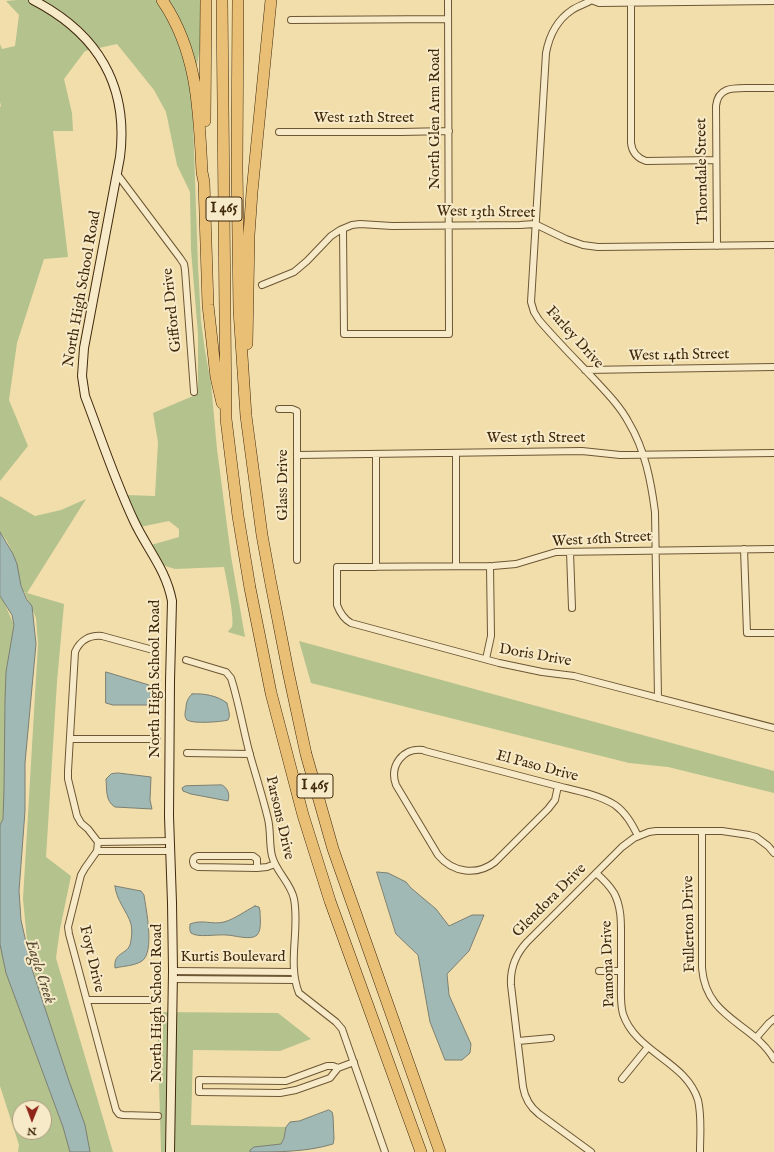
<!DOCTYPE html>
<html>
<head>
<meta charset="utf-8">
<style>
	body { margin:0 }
	#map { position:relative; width:774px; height:1152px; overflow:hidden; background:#f2deab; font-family:"IM FELL English",serif }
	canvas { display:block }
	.north { position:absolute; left:12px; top:1100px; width:40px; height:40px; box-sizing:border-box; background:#f7eac8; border:1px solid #ae9d7d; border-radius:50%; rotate:181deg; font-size:11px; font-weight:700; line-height:16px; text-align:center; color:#41290d }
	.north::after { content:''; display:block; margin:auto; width:14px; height:18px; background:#8f2418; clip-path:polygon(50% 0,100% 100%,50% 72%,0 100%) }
</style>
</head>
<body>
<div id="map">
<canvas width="774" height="1152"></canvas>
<div class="north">N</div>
</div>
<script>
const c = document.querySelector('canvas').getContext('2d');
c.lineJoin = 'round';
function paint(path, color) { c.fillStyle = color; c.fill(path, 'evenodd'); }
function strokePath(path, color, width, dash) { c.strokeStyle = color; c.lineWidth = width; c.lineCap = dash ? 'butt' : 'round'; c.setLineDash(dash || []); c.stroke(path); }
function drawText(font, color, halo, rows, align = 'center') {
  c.font = font + ' "IM FELL English",serif'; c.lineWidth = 4; c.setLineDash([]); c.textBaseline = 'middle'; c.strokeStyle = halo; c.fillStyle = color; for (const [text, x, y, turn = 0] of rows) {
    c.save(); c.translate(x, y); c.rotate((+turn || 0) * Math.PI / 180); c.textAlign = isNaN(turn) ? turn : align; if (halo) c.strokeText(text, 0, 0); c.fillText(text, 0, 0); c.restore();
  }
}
const green = new Path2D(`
	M 18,0 L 200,0 L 201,43 L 192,93 L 198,266 L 201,321 L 205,351 L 211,383 L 217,449 L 231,556 L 245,637 L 228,632 C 228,631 231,628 232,627 C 235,618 226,578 224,567 L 175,569 L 162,565 L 151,545 L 179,537 L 179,529 L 169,521 L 140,527 L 126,495 L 155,496 L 158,442 L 153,413 L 193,396 L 198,391 L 198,334 L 191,250 L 190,192 L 177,165 L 166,112 L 154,90 L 117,44 L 85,51 L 64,79 L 72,113 L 73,131 L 53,131 L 68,257 L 44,259 L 17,343 L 9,400 L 28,446 L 0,481 L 0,107 L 1,106 L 0,102 L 0,44 L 2,49 L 15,46 L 19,15 L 6,1 Z
	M 0,496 L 35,516 L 61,510 L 86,499 L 27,593 L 64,604 L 57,682 L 46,857 L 71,876 L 60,929 L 56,958 L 113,1152 L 85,1152 L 28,951 L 23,899 L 38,644 L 36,618 L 25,593 L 26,593 L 24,592 L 21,586 L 14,556 L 7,541 L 0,532 Z
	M 0,597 L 3,600 L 14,625 L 6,672 L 5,771 L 3,819 L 0,825 Z
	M 299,641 L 774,771 L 774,793 L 668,767 L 629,763 L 311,683 Z
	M 0,944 L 6,973 L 63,1127 L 70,1152 L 18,1152 L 19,1145 L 0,1086 ZM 20,1108 L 44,1108 L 44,1132 L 20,1132 Z
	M 157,1012 L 278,1013 L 311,1039 L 280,1051 L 193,1050 L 191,1125 L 286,1127 L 284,1138 L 281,1144 L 254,1147 L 250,1150 L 250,1152 L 161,1152 Z`);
const water = new Path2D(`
	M 0,532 L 13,554 L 17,564 L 21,586 L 27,600 L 32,606 L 36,644 L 25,763 L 25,811 L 19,891 L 21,920 L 32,969 L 69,1081 L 85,1125 L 90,1152 L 70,1152 L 63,1127 L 6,973 L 0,944 L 0,825 L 3,819 L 4,789 L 5,700 L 6,672 L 14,625 L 12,615 L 0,596 Z
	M 106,672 L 149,685 L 152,705 L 113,705 L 106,703 Z
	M 192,694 C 204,693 218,696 227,703 C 228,709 231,715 228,720 C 221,722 193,724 187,720 C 184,717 185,712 186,708 C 186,702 188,698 192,694 Z
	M 118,773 L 151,777 L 150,800 L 152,809 L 115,807 C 105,801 107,789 106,779 L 111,774 Z
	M 222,785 C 228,788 230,795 228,801 L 191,794 L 183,791 L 182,788 L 185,786 Z
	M 377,872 L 388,873 L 406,882 L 411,888 L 436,909 L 449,926 L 472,915 L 484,915 L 469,951 L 447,974 L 449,995 L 471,1044 L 470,1053 L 462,1060 L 445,1060 L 430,1022 L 418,955 L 396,934 Z
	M 115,886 L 141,891 L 144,895 C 146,909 155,952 142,961 C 134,966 123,966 115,968 C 113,950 130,956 131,940 C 132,935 132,929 131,924 C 127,911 116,900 115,886 Z
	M 255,906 L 259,907 L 260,911 C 260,917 262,930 257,935 C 251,941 234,935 226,935 C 218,934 197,938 191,933 C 189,930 190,927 190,924 C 203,919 212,925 224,922 C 235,919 245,911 255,906 Z
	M 329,1110 L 332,1112 L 333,1116 L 334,1139 L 333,1144 C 307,1152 278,1152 250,1152 L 250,1150 L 254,1147 L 281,1144 L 284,1138 L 286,1127 L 290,1122 L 299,1121 Z`);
const street = new Path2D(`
	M 591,0 L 599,3 L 774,1
	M 592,0 C 585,4 578,6 572,10 C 557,20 549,37 546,53 L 531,302 L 534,312 L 539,320 C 556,340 575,359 593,378 C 606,392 620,406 629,423 C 645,450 651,481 655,512 L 658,698
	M 631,3 L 631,143 C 632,152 637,158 646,161 L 716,160
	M 291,20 L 448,19
	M 279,132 L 401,132 L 449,131
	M 117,174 L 180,258 L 184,264 L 185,270 L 194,392
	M 343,229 L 344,334 L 449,334 L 448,0
	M 717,246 L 716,106 C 718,87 733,88 748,88 C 757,88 765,88 774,88
	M 262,285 L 294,272 L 307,261 L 331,236 L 340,230 L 352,225 L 360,224 L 392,226 L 520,225 L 535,224 L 566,239 L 583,245 L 598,247 L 774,245
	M 585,370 L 774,367
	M 279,409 L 292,409 L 297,411 L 297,560
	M 456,453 L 456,566
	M 376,454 L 376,567
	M 297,455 L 582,451 L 620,455 L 774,453
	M 744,549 L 747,633 L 774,633
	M 774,549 L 556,552 L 516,564 L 493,566 L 337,567 L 337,605 C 340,613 344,619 351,623 L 499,663 L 542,672 L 574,676 L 774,728
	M 570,552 L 572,608
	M 153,650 L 102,636 C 90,635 80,640 75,652 L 68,771 L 68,779 L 77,816 L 81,823 L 88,829 L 98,842 L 97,851 L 85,868 L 81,875 L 68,927 L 69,934 L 116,1110 L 119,1114 L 123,1115 L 158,1116
	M 486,659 L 491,636 L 490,566
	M 186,660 L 226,672 L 231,678 C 239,703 243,729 250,755 C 256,776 263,798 268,819 C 271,831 269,844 272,856 C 276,872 291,883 294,899 C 300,930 287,963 299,993 L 336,1022 L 342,1029 L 385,1152
	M 70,739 L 157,739
	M 187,753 L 250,754
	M 558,786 L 555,800 L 548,809 L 495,862 C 477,876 453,873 438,855 L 396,785 C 389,766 403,747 423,750 L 425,751 C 468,762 511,774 554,785 C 573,790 598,794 615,805 C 626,813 632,824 638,836
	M 702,831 L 702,968 C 706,1019 752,1022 774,1059
	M 98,842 L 170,841
	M 97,851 L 170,851
	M 257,868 L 257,859 L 253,856 L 198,856 C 193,857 192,861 194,865 L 198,867 L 257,868 L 267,867 L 275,864
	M 596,873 C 603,879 609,885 614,893 C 622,908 621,925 621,941 C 621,954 621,968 621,981 C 621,992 620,1003 623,1014 C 636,1053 686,1061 698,1100 C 702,1117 700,1135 700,1152
	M 173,971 L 294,972
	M 599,971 L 621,971
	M 172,979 L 295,980
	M 87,1000 L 153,1000
	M 756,1038 L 769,1023 L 774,1019
	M 518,1041 L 551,1038
	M 338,1068 L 330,1078 L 296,1090 L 280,1093 L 199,1092 L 199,1080 L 286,1081 L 327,1066 L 333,1066 L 338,1068 L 354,1062
	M 622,1079 L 648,1047
	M 591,1152 L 539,1114 C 530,1107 525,1099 523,1087 L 511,985 C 510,968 516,954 527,942 L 622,847 L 634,838 L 649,832 L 656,831 L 722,831 L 749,835 L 756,837 L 768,846 L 774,853`);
const secondary = new Path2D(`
	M 33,0 C 97,33 129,85 120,157 L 84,348 L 82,376 L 85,396 C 101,438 115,481 134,521 C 147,549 166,569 172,601 L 170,681 L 169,816 L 172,903 L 173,971 L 170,1152`);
const highway = new Path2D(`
	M 162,0 C 198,52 199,112 202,172 L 204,182 L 208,305 L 216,377 L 222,403
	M 222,0 L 226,419 L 238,516 L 250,588 L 271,693 L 303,815 L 330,901 L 421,1152
	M 238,0 L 237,167 L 239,310 L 246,416 L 262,535 L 270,579 L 288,671 L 306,754 L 333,849 L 440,1152
	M 205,121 L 206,0
	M 247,344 L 249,235 L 252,192 L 271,0`);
const shields = [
	[224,209,36],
	[315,786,36]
];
const shieldNames = [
	["I 465",224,209],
	["I 465",315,786]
];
const streetNames = [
	["West 12th Street",364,119],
	["North Glen Arm Road",436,119,-90],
	["Thorndale Street",703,171,-91],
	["West 13th Street",486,213,1],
	["North High School Road",83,289,-80],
	["Gifford Drive",173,310,-96],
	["Farley Drive",574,338,48],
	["West 14th Street",679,356,-1],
	["West 15th Street",536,439],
	["Glass Drive",284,485,-90],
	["West 16th Street",602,540,-3],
	["Doris Drive",535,656,10],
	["North High School Road",156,679,-90],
	["El Paso Drive",537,767,15],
	["Parsons Drive",279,818,77],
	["Glendora Drive",550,901,-45],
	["Fullerton Drive",690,924,-91],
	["Kurtis Boulevard",233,958],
	["Foyt Drive",91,959,77],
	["Pamona Drive",609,964,-92],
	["North High School Road",158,1003,-90]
];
const waterNames = [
	["Eagle Creek",39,972,72]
];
paint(green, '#b4c28e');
paint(water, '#a1b9b5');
strokePath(water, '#7b7f72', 1);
strokePath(street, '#6d5634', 8);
strokePath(secondary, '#41290d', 10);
strokePath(highway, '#41290d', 12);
strokePath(street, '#f7eac8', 6);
strokePath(secondary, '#f7eac8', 8);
strokePath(highway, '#e9bf76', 11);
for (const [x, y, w] of shields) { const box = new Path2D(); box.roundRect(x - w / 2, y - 12, w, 24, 3); c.fillStyle = '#f7eac8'; c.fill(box); strokePath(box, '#41290d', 1); }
drawText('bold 14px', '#41290d', null, shieldNames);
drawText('15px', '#41290d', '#f7eac8', streetNames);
drawText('italic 16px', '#594d37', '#f7eac8', waterNames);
</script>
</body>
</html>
